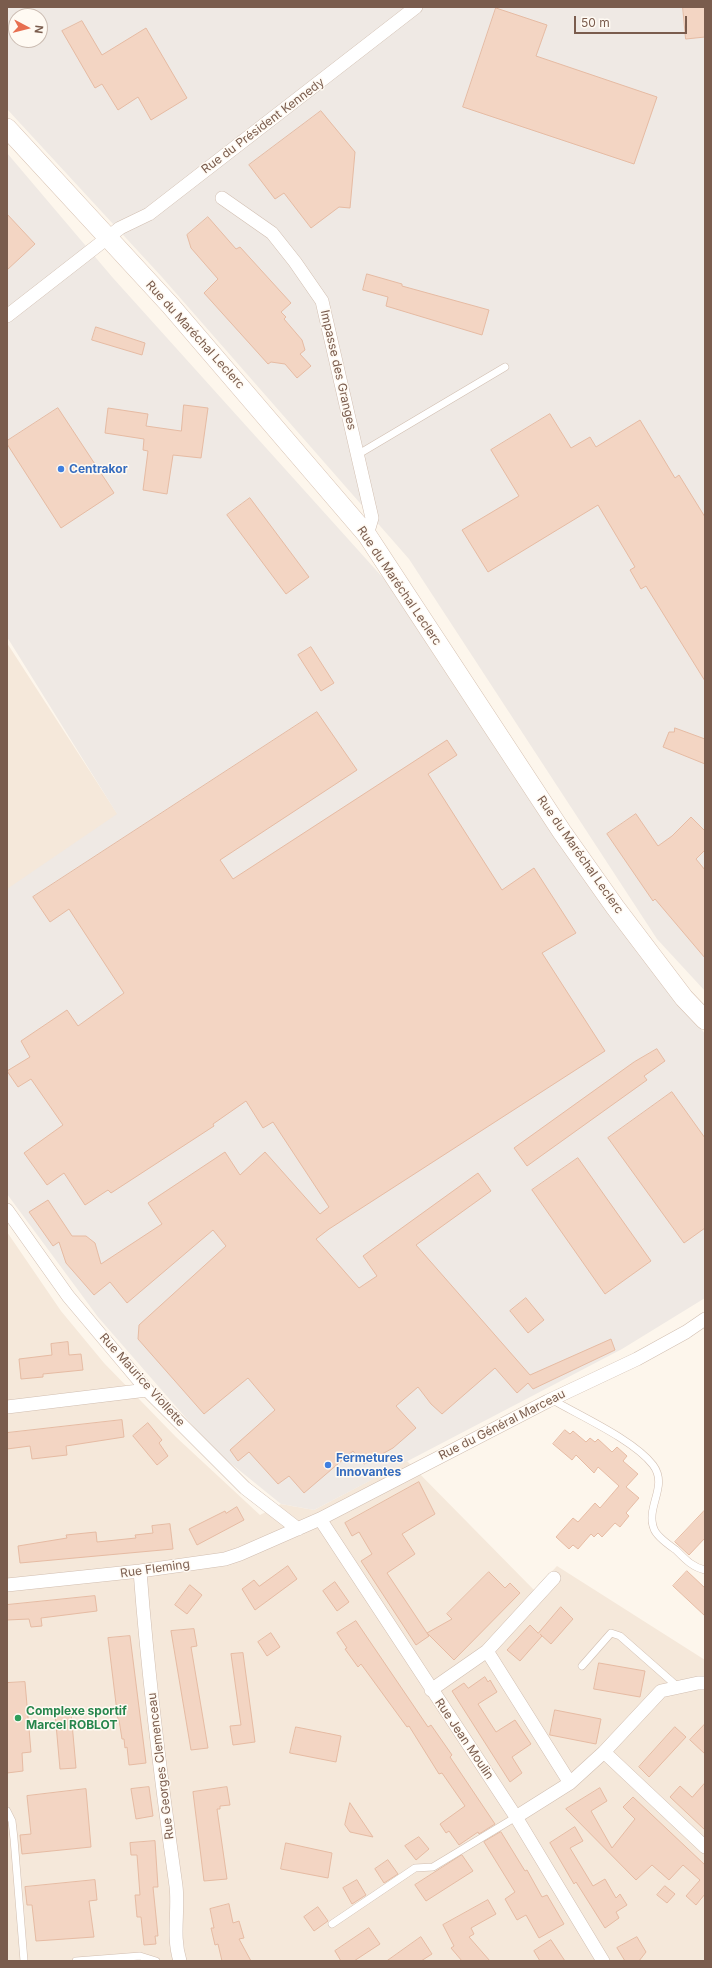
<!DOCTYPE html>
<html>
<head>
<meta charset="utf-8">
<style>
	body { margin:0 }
	#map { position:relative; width:712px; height:1968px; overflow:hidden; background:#fdf6ec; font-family:Inter,sans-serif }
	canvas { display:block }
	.frame { position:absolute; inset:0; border:8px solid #7a5c4d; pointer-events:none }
	.north { position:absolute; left:8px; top:8px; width:40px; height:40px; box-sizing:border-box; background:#fffaf3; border:1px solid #cabbb1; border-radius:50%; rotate:97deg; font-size:11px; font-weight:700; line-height:16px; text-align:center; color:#7a5c4d }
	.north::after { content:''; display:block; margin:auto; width:14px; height:18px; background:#e76f51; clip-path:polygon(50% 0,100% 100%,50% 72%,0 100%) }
	.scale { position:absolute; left:574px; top:16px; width:113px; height:18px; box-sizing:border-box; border:2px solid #7a5c4d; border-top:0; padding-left:5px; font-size:12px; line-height:14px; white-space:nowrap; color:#7a5c4d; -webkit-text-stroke:3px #fffaf3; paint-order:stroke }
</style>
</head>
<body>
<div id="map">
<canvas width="712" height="1968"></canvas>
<div class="frame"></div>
<div class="north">N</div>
<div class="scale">50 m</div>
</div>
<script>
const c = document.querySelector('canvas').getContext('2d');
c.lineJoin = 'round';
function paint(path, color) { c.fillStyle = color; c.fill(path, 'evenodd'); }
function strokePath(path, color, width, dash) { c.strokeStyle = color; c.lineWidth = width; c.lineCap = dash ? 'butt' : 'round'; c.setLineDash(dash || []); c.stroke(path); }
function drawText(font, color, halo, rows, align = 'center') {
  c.font = font + ' Inter,sans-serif'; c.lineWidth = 3; c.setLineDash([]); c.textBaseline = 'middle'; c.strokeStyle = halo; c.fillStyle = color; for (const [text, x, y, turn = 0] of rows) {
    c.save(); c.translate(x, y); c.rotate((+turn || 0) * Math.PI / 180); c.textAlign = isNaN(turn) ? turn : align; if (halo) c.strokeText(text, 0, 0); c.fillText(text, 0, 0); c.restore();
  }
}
const residential = new Path2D(`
	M 7,643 L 122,821 L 7,894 Z
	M 7,1232 L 61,1311 L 104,1363 L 176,1437 L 260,1515 L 281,1504 L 314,1510 L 407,1461 L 534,1590 L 557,1566 L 705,1660 L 705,1961 L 7,1961 Z`);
const industrial = new Path2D(`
	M 7,7 L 705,7 L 705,991 L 657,939 L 409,559 L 161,276 L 7,109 ZM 16,16 L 40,16 L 40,40 L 16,40 Z
	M 7,153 L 113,278 L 385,580 L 538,813 L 705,1034 L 705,1298 L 622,1349 L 314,1510 L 281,1504 L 213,1449 L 98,1317 L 7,1194 L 7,889 L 117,814 L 7,637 Z`);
const building = new Path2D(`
	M 683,7 L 705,7 L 705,37 L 686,39 Z
	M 496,8 L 547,25 L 536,56 L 657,97 L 634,164 L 463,107 Z
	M 82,21 L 102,55 L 146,28 L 187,98 L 151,120 L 138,97 L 118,110 L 102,84 L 95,88 L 62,31 Z
	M 321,111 L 355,152 L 350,208 L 339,207 L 311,228 L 284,193 L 275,199 L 249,165 Z
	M 7,214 L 35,244 L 7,270 Z
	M 208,217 L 236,249 L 240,247 L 291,303 L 281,312 L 286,317 L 284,319 L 302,340 L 305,350 L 300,354 L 311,366 L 297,378 L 285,364 L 271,362 L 268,364 L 204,293 L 218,279 L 191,248 L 187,235 Z
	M 367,274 L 402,284 L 402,286 L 489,310 L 482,335 L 386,306 L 388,297 L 363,290 Z
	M 96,327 L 145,343 L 142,355 L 92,340 Z
	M 184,405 L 208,408 L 201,458 L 173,455 L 167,494 L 143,490 L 148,451 L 143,450 L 144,439 L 105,433 L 108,408 L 148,414 L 146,426 L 181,431 Z
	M 58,408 L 114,493 L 61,528 L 7,444 L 7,441 Z
	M 550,414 L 571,448 L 590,437 L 596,447 L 640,420 L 675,478 L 679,475 L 705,517 L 705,681 L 646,586 L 641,589 L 630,570 L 635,567 L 598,505 L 488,572 L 462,530 L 519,496 L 491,450 Z
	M 250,498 L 309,577 L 286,594 L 227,515 Z
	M 311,647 L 334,683 L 321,691 L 298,655 Z
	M 317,712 L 357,770 L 220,860 L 233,879 L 447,740 L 457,755 L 428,774 L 502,890 L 534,868 L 576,933 L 542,953 L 605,1051 L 329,1229 L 316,1239 L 359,1288 L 377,1276 L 363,1256 L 478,1173 L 491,1191 L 416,1245 L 530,1375 L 611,1339 L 615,1350 L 533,1389 L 528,1383 L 517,1393 L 495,1368 L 442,1414 L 431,1404 L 418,1387 L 396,1406 L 416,1428 L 393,1448 L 364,1464 L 353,1451 L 304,1493 L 289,1476 L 278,1484 L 249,1452 L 238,1461 L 230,1450 L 275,1410 L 248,1378 L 204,1414 L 138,1339 L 139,1325 L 226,1246 L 213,1230 L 127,1303 L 110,1282 L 94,1295 L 66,1263 L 59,1242 L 53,1246 L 29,1212 L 48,1200 L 72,1236 L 86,1236 L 95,1243 L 101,1264 L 162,1224 L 148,1203 L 225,1152 L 240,1175 L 265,1152 L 320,1214 L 329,1207 L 273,1122 L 263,1128 L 246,1101 L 213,1124 L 214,1126 L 111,1193 L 108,1190 L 85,1205 L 64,1173 L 47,1185 L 24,1153 L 63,1125 L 31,1079 L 18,1087 L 7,1071 L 30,1057 L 21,1041 L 67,1010 L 78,1026 L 124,993 L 69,909 L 50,922 L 33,897 Z
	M 675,728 L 705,739 L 705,764 L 663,747 L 669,732 L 674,732 Z
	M 636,814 L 658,846 L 672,836 L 691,817 L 705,831 L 705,850 L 696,859 L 705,870 L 705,958 L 655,899 L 653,901 L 607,834 Z
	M 657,1049 L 665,1061 L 644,1076 L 647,1080 L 527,1166 L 514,1148 L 634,1062 Z
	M 672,1092 L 705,1138 L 705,1228 L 684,1243 L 608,1138 Z
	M 578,1158 L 651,1261 L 605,1294 L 532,1190 Z
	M 526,1298 L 544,1320 L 528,1333 L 510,1311 Z
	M 68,1342 L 69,1355 L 81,1354 L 83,1370 L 43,1374 L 43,1377 L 21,1379 L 19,1359 L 52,1355 L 51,1344 Z
	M 122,1420 L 124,1437 L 66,1446 L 67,1455 L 32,1459 L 30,1446 L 7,1449 L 7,1433 Z
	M 148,1423 L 162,1440 L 159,1443 L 168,1456 L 157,1465 L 133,1436 Z
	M 565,1430 L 570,1434 L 573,1431 L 586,1442 L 590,1438 L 595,1442 L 598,1439 L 612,1452 L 617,1447 L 627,1456 L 623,1461 L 638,1474 L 626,1487 L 639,1498 L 626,1513 L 629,1516 L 620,1527 L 615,1523 L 602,1537 L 598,1533 L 594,1537 L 591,1534 L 578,1549 L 573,1545 L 569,1549 L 556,1537 L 573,1518 L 578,1522 L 595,1503 L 600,1508 L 619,1486 L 598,1467 L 594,1473 L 576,1455 L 572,1460 L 553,1444 Z
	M 419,1482 L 435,1514 L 402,1534 L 415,1554 L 387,1573 L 429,1636 L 416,1645 L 361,1561 L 372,1554 L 359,1532 L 352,1536 L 345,1523 Z
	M 237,1507 L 244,1520 L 197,1545 L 189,1529 L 225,1511 L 226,1513 Z
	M 705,1510 L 705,1538 L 689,1555 L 675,1542 Z
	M 170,1524 L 173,1549 L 20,1563 L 18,1546 L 67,1538 L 66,1535 L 96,1532 L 97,1542 L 136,1538 L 135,1535 L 153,1533 L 152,1526 Z
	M 288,1566 L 297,1579 L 255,1610 L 242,1589 L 254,1580 L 259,1586 Z
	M 687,1571 L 705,1588 L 705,1616 L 673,1586 Z
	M 489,1572 L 505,1588 L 510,1583 L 520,1593 L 454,1660 L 427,1633 L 452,1619 L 447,1614 Z
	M 335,1582 L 349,1602 L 337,1611 L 323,1591 Z
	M 190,1585 L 202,1595 L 187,1614 L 175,1605 Z
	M 95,1596 L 97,1611 L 41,1618 L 42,1626 L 31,1627 L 29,1619 L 7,1620 L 7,1605 Z
	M 561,1607 L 573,1619 L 551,1644 L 540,1634 L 542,1636 L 520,1661 L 507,1650 L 530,1625 L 538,1633 Z
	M 356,1621 L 428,1727 L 431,1725 L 452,1755 L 450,1757 L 495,1824 L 479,1834 L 478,1832 L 459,1845 L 449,1831 L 446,1833 L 440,1824 L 465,1806 L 442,1773 L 439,1774 L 409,1726 L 407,1727 L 361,1664 L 358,1667 L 345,1649 L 347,1648 L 337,1633 Z
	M 194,1629 L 197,1646 L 191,1647 L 208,1748 L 191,1750 L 171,1631 Z
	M 271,1633 L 280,1647 L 267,1656 L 258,1642 Z
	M 130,1636 L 146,1763 L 129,1765 L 127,1747 L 125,1748 L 124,1739 L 122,1739 L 119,1720 L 118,1720 L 108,1638 Z
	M 243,1653 L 255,1742 L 233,1745 L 230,1726 L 241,1725 L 231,1654 Z
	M 599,1663 L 645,1671 L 640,1697 L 594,1689 Z
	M 485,1677 L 488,1682 L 490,1680 L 497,1692 L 478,1704 L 496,1732 L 515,1720 L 531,1744 L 512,1757 L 522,1773 L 510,1782 L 452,1691 L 464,1683 L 468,1688 Z
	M 25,1682 L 31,1752 L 22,1753 L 23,1771 L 7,1773 L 7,1683 Z
	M 555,1710 L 601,1719 L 596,1744 L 550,1735 Z
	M 71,1712 L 76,1768 L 60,1769 L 55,1713 Z
	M 705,1724 L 705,1754 L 690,1740 Z
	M 296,1727 L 341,1736 L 336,1762 L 290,1753 Z
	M 675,1727 L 686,1737 L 649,1777 L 639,1767 Z
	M 705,1783 L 705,1830 L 670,1797 L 680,1786 L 692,1797 Z
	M 149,1787 L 153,1816 L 136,1819 L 131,1789 Z
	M 227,1787 L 230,1805 L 220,1806 L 220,1809 L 217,1809 L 227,1879 L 204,1881 L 193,1792 Z
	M 600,1788 L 607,1801 L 591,1811 L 612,1848 L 635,1819 L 623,1807 L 633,1797 L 705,1865 L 705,1894 L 696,1905 L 686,1896 L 700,1880 L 683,1865 L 669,1880 L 652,1865 L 636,1880 L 566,1809 Z
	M 86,1789 L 91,1847 L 22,1854 L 20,1835 L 31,1834 L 27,1796 Z
	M 350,1803 L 373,1837 L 350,1832 L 345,1825 Z
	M 575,1827 L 583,1841 L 570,1848 L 593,1886 L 605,1879 L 616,1898 L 620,1894 L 627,1905 L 616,1912 L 619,1918 L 605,1928 L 576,1882 L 574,1884 L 550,1843 Z
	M 501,1832 L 525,1871 L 527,1870 L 542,1897 L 547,1895 L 564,1924 L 539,1938 L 526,1915 L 517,1920 L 505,1899 L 515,1892 L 484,1842 Z
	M 419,1837 L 429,1849 L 416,1860 L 405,1846 Z
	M 155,1841 L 158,1887 L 153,1887 L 158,1936 L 155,1936 L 156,1944 L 144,1945 L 141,1917 L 137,1917 L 135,1895 L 140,1895 L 137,1855 L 131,1855 L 130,1843 Z
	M 286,1843 L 332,1853 L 328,1878 L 281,1869 Z
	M 462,1855 L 473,1871 L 426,1901 L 415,1885 Z
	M 388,1860 L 398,1874 L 384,1883 L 375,1869 Z
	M 95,1880 L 97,1900 L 89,1901 L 94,1937 L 36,1941 L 32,1905 L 27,1905 L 25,1887 Z
	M 357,1880 L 366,1895 L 352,1904 L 343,1888 Z
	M 665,1886 L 675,1894 L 667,1903 L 657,1895 Z
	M 488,1900 L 496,1914 L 471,1928 L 474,1934 L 469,1937 L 490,1961 L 462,1961 L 451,1948 L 454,1946 L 443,1925 Z
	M 229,1904 L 233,1923 L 239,1921 L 244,1938 L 239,1939 L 251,1961 L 222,1961 L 218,1944 L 215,1945 L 211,1928 L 214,1928 L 210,1909 Z
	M 318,1907 L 328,1921 L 314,1931 L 304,1917 Z
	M 369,1928 L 380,1944 L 354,1961 L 341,1961 L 335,1951 Z
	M 421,1937 L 432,1954 L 421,1961 L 387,1961 Z
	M 637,1937 L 646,1952 L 639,1961 L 625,1961 L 617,1948 Z
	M 551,1940 L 565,1961 L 540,1961 L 534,1951 Z`);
const service = new Path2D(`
	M 357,455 L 505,367
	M 551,1399 C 580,1416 634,1440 653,1465 C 669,1486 645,1507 654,1529 C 657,1537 669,1545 676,1550 C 685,1559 692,1567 705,1570
	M 582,1666 L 611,1633 L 620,1636 L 678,1687
	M 7,1811 L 12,1821 L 14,1839 L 24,1961
	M 332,1924 L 415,1868 L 433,1867 L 516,1817
	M 76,1961 L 140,1956 L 156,1961`);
const minor = new Path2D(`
	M 222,198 L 272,233 L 295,262 L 322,301 L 372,518 L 367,535
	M 7,316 L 120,228 L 149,214 L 416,7
	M 7,1210 L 68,1296 L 147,1390 L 245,1488 L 298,1529
	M 7,1407 L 147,1390
	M 320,1519 L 516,1817 L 603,1961
	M 140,1571 C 148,1676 161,1781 176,1886 C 179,1911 172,1936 180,1961
	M 7,1585 L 140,1571 L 225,1559 L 240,1554 L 320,1519 L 548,1401 L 637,1359 L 686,1332 L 705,1319
	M 487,1651 L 570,1783
	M 431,1690 L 487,1651 L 554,1578
	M 604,1752 L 661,1691 L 698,1683 L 705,1683
	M 516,1817 L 570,1783 L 604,1752 L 705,1847`);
const secondary = new Path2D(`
	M 7,128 L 170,305 L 367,535 L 562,832 L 615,907 L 684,998 L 705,1020`);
const markers = [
	[61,469,4,"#3f7fe0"],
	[328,1465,4,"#3f7fe0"],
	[18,1718,4,"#2e9e5b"]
];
const streetNames = [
	["Rue du Président Kennedy",263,126,-37],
	["Rue du Maréchal Leclerc",195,335,48],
	["Impasse des Granges",338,370,77],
	["Rue du Maréchal Leclerc",399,586,56],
	["Rue du Maréchal Leclerc",580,855,55],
	["Rue Maurice Viollette",142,1380,48],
	["Rue du Général Marceau",502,1425,-27],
	["Rue Fleming",155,1569,-8],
	["Rue Jean Moulin",464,1739,56],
	["Rue Georges Clemenceau",161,1766,-97]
];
const shopNames = [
	["Centrakor",69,469],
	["Fermetures",336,1458],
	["Innovantes",336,1472]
];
const leisureNames = [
	["Complexe sportif",26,1711],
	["Marcel ROBLOT",26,1725]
];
paint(residential, '#f5e8da');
paint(industrial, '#efe9e4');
paint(building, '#f3d5c3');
strokePath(building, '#e6bba3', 1);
strokePath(service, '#d1beb0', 8);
strokePath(minor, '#d1beb0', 14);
strokePath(secondary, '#d6c0b0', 20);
strokePath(service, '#fff', 7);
strokePath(minor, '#fff', 13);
strokePath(secondary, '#fff', 19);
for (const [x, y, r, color] of markers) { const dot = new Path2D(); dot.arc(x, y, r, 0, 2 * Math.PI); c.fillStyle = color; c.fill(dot); strokePath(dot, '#fffaf3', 1.5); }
drawText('12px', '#7a5c4d', '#fffaf3', streetNames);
drawText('bold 12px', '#366cbe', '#fffaf3', shopNames, 'left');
drawText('bold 12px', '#27864d', '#fffaf3', leisureNames, 'left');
</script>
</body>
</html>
